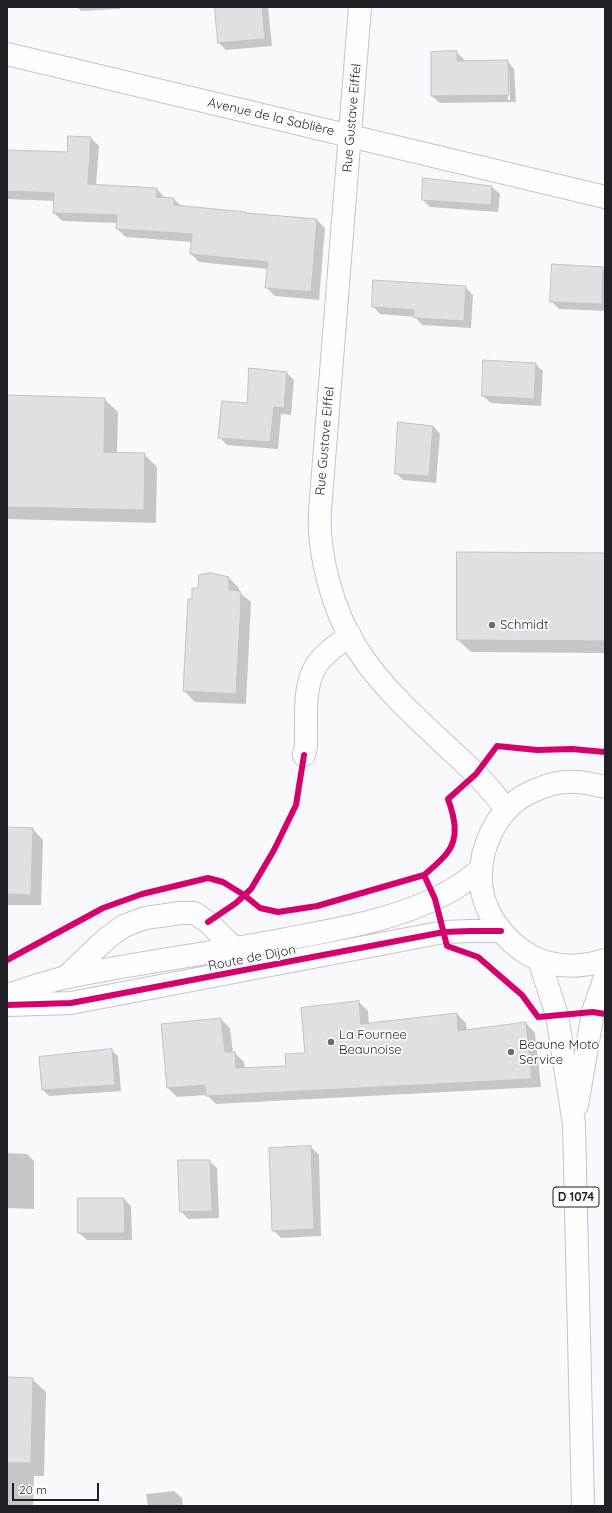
<!DOCTYPE html>
<html>
<head>
<meta charset="utf-8">
<style>
	body { margin:0 }
	#map { position:relative; width:612px; height:1513px; overflow:hidden; background:#f8f8fd; font-family:Quicksand,sans-serif }
	canvas { display:block }
	.frame { position:absolute; inset:0; border:8px solid #201f26; pointer-events:none }
	.scale { position:absolute; left:12px; top:1483px; width:87px; height:18px; box-sizing:border-box; border:2px solid #201f26; border-top:0; padding-left:5px; font-size:12px; line-height:14px; white-space:nowrap; color:#201f26; -webkit-text-stroke:3px #fff; paint-order:stroke }
</style>
</head>
<body>
<div id="map">
<canvas width="612" height="1513"></canvas>
<div class="frame"></div>
<div class="scale">20 m</div>
</div>
<script>
const c = document.querySelector('canvas').getContext('2d');
c.lineJoin = 'round';
function paint(path, color) { c.fillStyle = color; c.fill(path, 'evenodd'); }
function strokePath(path, color, width, dash) { c.strokeStyle = color; c.lineWidth = width; c.lineCap = dash ? 'butt' : 'round'; c.setLineDash(dash || []); c.stroke(path); }
function drawText(font, color, halo, rows, align = 'center') {
  c.font = font + ' Quicksand,sans-serif'; c.lineWidth = 3.5; c.setLineDash([]); c.textBaseline = 'middle'; c.strokeStyle = halo; c.fillStyle = color; for (const [text, x, y, turn = 0] of rows) {
    c.save(); c.translate(x, y); c.rotate((+turn || 0) * Math.PI / 180); c.textAlign = isNaN(turn) ? turn : align; if (halo) c.strokeText(text, 0, 0); c.fillText(text, 0, 0); c.restore();
  }
}
const shadow = new Path2D(`
	M 77,7 L 120,7 L 120,9 L 81,11 Z
	M 216,7 L 268,7 L 272,46 L 226,50 L 219,43 Z
	M 456,52 L 464,59 L 464,62 L 507,61 L 514,69 L 516,102 L 440,103 L 432,96 ZM 507,67 L 509,67 L 510,100 L 508,100 Z
	M 91,138 L 99,146 L 96,186 L 157,189 L 165,198 L 174,199 L 182,207 L 317,220 L 325,228 L 319,300 L 275,296 L 266,287 L 268,269 L 199,262 L 191,254 L 192,242 L 126,237 L 117,229 L 117,223 L 62,221 L 54,213 L 55,201 L 7,199 L 7,151 L 68,153 Z
	M 424,179 L 492,187 L 500,194 L 498,212 L 430,207 L 423,200 Z
	M 603,268 L 605,270 L 605,311 L 559,309 L 551,301 Z
	M 465,287 L 473,295 L 471,328 L 422,325 L 415,317 L 380,314 L 373,306 Z
	M 535,364 L 543,371 L 541,406 L 491,403 L 483,396 Z
	M 286,372 L 294,380 L 291,415 L 281,414 L 278,449 L 227,445 L 219,437 L 248,404 Z
	M 104,399 L 118,412 L 117,453 L 144,454 L 157,467 L 156,523 L 7,519 L 7,406 Z
	M 433,426 L 440,434 L 436,483 L 403,480 L 396,473 Z
	M 605,554 L 605,653 L 471,652 L 458,640 Z
	M 229,578 L 239,588 L 239,592 L 251,602 L 246,704 L 195,702 L 184,691 L 189,600 L 193,600 L 199,589 Z
	M 7,828 L 33,829 L 43,840 L 41,905 L 7,905 Z
	M 359,1002 L 368,1011 L 369,1024 L 457,1014 L 466,1023 L 467,1031 L 526,1023 L 535,1033 L 541,1087 L 216,1104 L 207,1095 L 177,1097 L 168,1088 L 221,1019 L 230,1028 L 233,1053 L 235,1053 L 244,1062 L 245,1068 L 287,1067 L 306,1054 Z
	M 111,1050 L 118,1056 L 121,1091 L 49,1096 L 43,1090 Z
	M 311,1147 L 319,1155 L 321,1236 L 281,1238 L 273,1230 Z
	M 7,1153 L 27,1154 L 34,1161 L 34,1209 L 7,1208 Z
	M 209,1161 L 217,1168 L 219,1218 L 188,1219 L 181,1211 Z
	M 79,1199 L 124,1199 L 131,1206 L 132,1240 L 87,1240 L 79,1233 Z
	M 7,1378 L 32,1379 L 46,1392 L 44,1476 L 34,1476 L 33,1506 L 7,1506 Z
	M 174,1491 L 182,1498 L 183,1506 L 148,1506 L 146,1494 Z`);
const building = new Path2D(`
	M 215,7 L 262,7 L 265,39 L 218,43 Z
	M 457,51 L 457,61 L 508,60 L 509,95 L 431,96 L 431,52 Z
	M 68,136 L 91,137 L 88,184 L 157,188 L 156,197 L 174,198 L 174,205 L 246,212 L 246,213 L 317,219 L 311,292 L 265,288 L 268,262 L 190,254 L 192,234 L 116,229 L 117,215 L 53,213 L 54,193 L 7,191 L 7,150 L 67,152 Z
	M 423,178 L 492,186 L 491,205 L 422,200 Z
	M 552,264 L 603,267 L 602,304 L 550,302 Z
	M 373,280 L 466,286 L 464,321 L 414,318 L 414,310 L 372,307 Z
	M 483,360 L 536,363 L 534,399 L 482,396 Z
	M 249,368 L 287,372 L 284,408 L 274,407 L 270,442 L 218,438 L 222,401 L 247,403 Z
	M 7,395 L 105,398 L 104,452 L 145,453 L 144,510 L 7,507 Z
	M 398,422 L 433,426 L 429,476 L 395,474 Z
	M 457,552 L 605,553 L 605,641 L 457,640 Z
	M 211,573 L 229,577 L 229,590 L 240,591 L 241,602 L 236,694 L 183,691 L 188,599 L 192,599 L 192,588 L 198,588 L 199,575 Z
	M 7,827 L 33,828 L 31,895 L 7,894 Z
	M 359,1001 L 361,1024 L 457,1013 L 458,1031 L 526,1022 L 532,1079 L 206,1096 L 205,1085 L 167,1088 L 161,1024 L 221,1018 L 225,1052 L 235,1052 L 236,1068 L 286,1066 L 285,1054 L 305,1053 L 301,1008 Z
	M 112,1049 L 115,1085 L 42,1090 L 39,1057 Z
	M 311,1146 L 314,1229 L 272,1231 L 269,1148 Z
	M 178,1160 L 210,1160 L 212,1211 L 180,1212 Z
	M 78,1198 L 124,1198 L 125,1233 L 78,1233 Z
	M 7,1377 L 33,1378 L 31,1463 L 7,1463 Z`);
const minor = new Path2D(`
	M 360,7 L 321,498 C 320,509 319,521 320,532 C 323,576 339,626 366,662 C 396,703 438,737 475,773 C 486,784 496,797 507,809
	M 7,54 L 605,197
	M 304,755 L 306,746 C 307,720 302,687 317,664 C 325,652 339,644 350,635
	M 66,977 L 107,938 L 124,926 L 145,918 L 181,913 L 194,913 L 208,922 L 235,949`);
const primary = new Path2D(`
	M 605,787 C 592,784 580,781 566,782 C 554,782 542,787 531,792 C 495,809 476,852 482,891 C 487,918 506,941 529,955 C 553,968 580,968 605,960
	M 539,960 L 557,1015 L 574,1124 L 583,1506
	M 7,995 C 27,989 47,981 68,977 C 140,962 214,953 286,939 C 344,928 406,918 457,887 C 465,882 473,875 481,869
	M 7,1005 L 71,1003 L 444,932 L 470,931 L 501,931
	M 577,1105 L 593,1012 L 605,977`);
const cycleway = new Path2D(`
	M 605,752 L 572,749 L 537,750 L 497,746 L 476,774 L 448,799 C 454,816 460,837 447,853 C 441,861 432,868 424,875 L 435,899 L 447,946 L 478,957 L 522,995 L 538,1017 L 593,1012 L 605,1014
	M 208,922 L 236,903 L 251,889 L 274,850 L 296,805 L 304,755
	M 7,960 L 103,908 L 142,894 L 208,878 L 223,882 L 244,895 L 260,908 L 278,912 L 317,906 L 424,875
	M 7,1005 L 71,1003 L 444,932 L 470,931 L 501,931`);
const markers = [
	[492,625,4,"#6c6b71"],
	[331,1042,4,"#6c6b71"],
	[511,1052,4,"#6c6b71"]
];
const shields = [
	[576,1197,46]
];
const shieldNames = [
	["D 1074",576,1197]
];
const streetNames = [
	["Avenue de la Sablière",271,117,13],
	["Rue Gustave Eiffel",352,118,-85],
	["Rue Gustave Eiffel",325,441,-85],
	["Route de Dijon",252,958,-11]
];
const poiNames = [
	["Schmidt",500,625],
	["La Fournee",339,1035],
	["Beaunoise",339,1050],
	["Beaune Moto",519,1045],
	["Service",519,1060]
];
paint(shadow, '#0003');
paint(building, '#dfdfe4');
strokePath(building, '#c1c1c6', 1);
strokePath(minor, '#c4c4c9', 24);
strokePath(primary, '#c4c4c9', 24);
strokePath(minor, '#fefeff', 22);
strokePath(primary, '#fefeff', 22);
strokePath(cycleway, '#d6006c', 6);
for (const [x, y, r, color] of markers) { const dot = new Path2D(); dot.arc(x, y, r, 0, 2 * Math.PI); c.fillStyle = color; c.fill(dot); strokePath(dot, '#fff', 1.5); }
for (const [x, y, w] of shields) { const box = new Path2D(); box.roundRect(x - w / 2, y - 10, w, 20, 3); c.fillStyle = '#fff'; c.fill(box); strokePath(box, '#201f26', 1); }
drawText('bold 12px', '#201f26', null, shieldNames);
drawText('13px', '#201f26', '#fff', streetNames);
drawText('13px', '#201f26', '#fff', poiNames, 'left');
</script>
</body>
</html>
